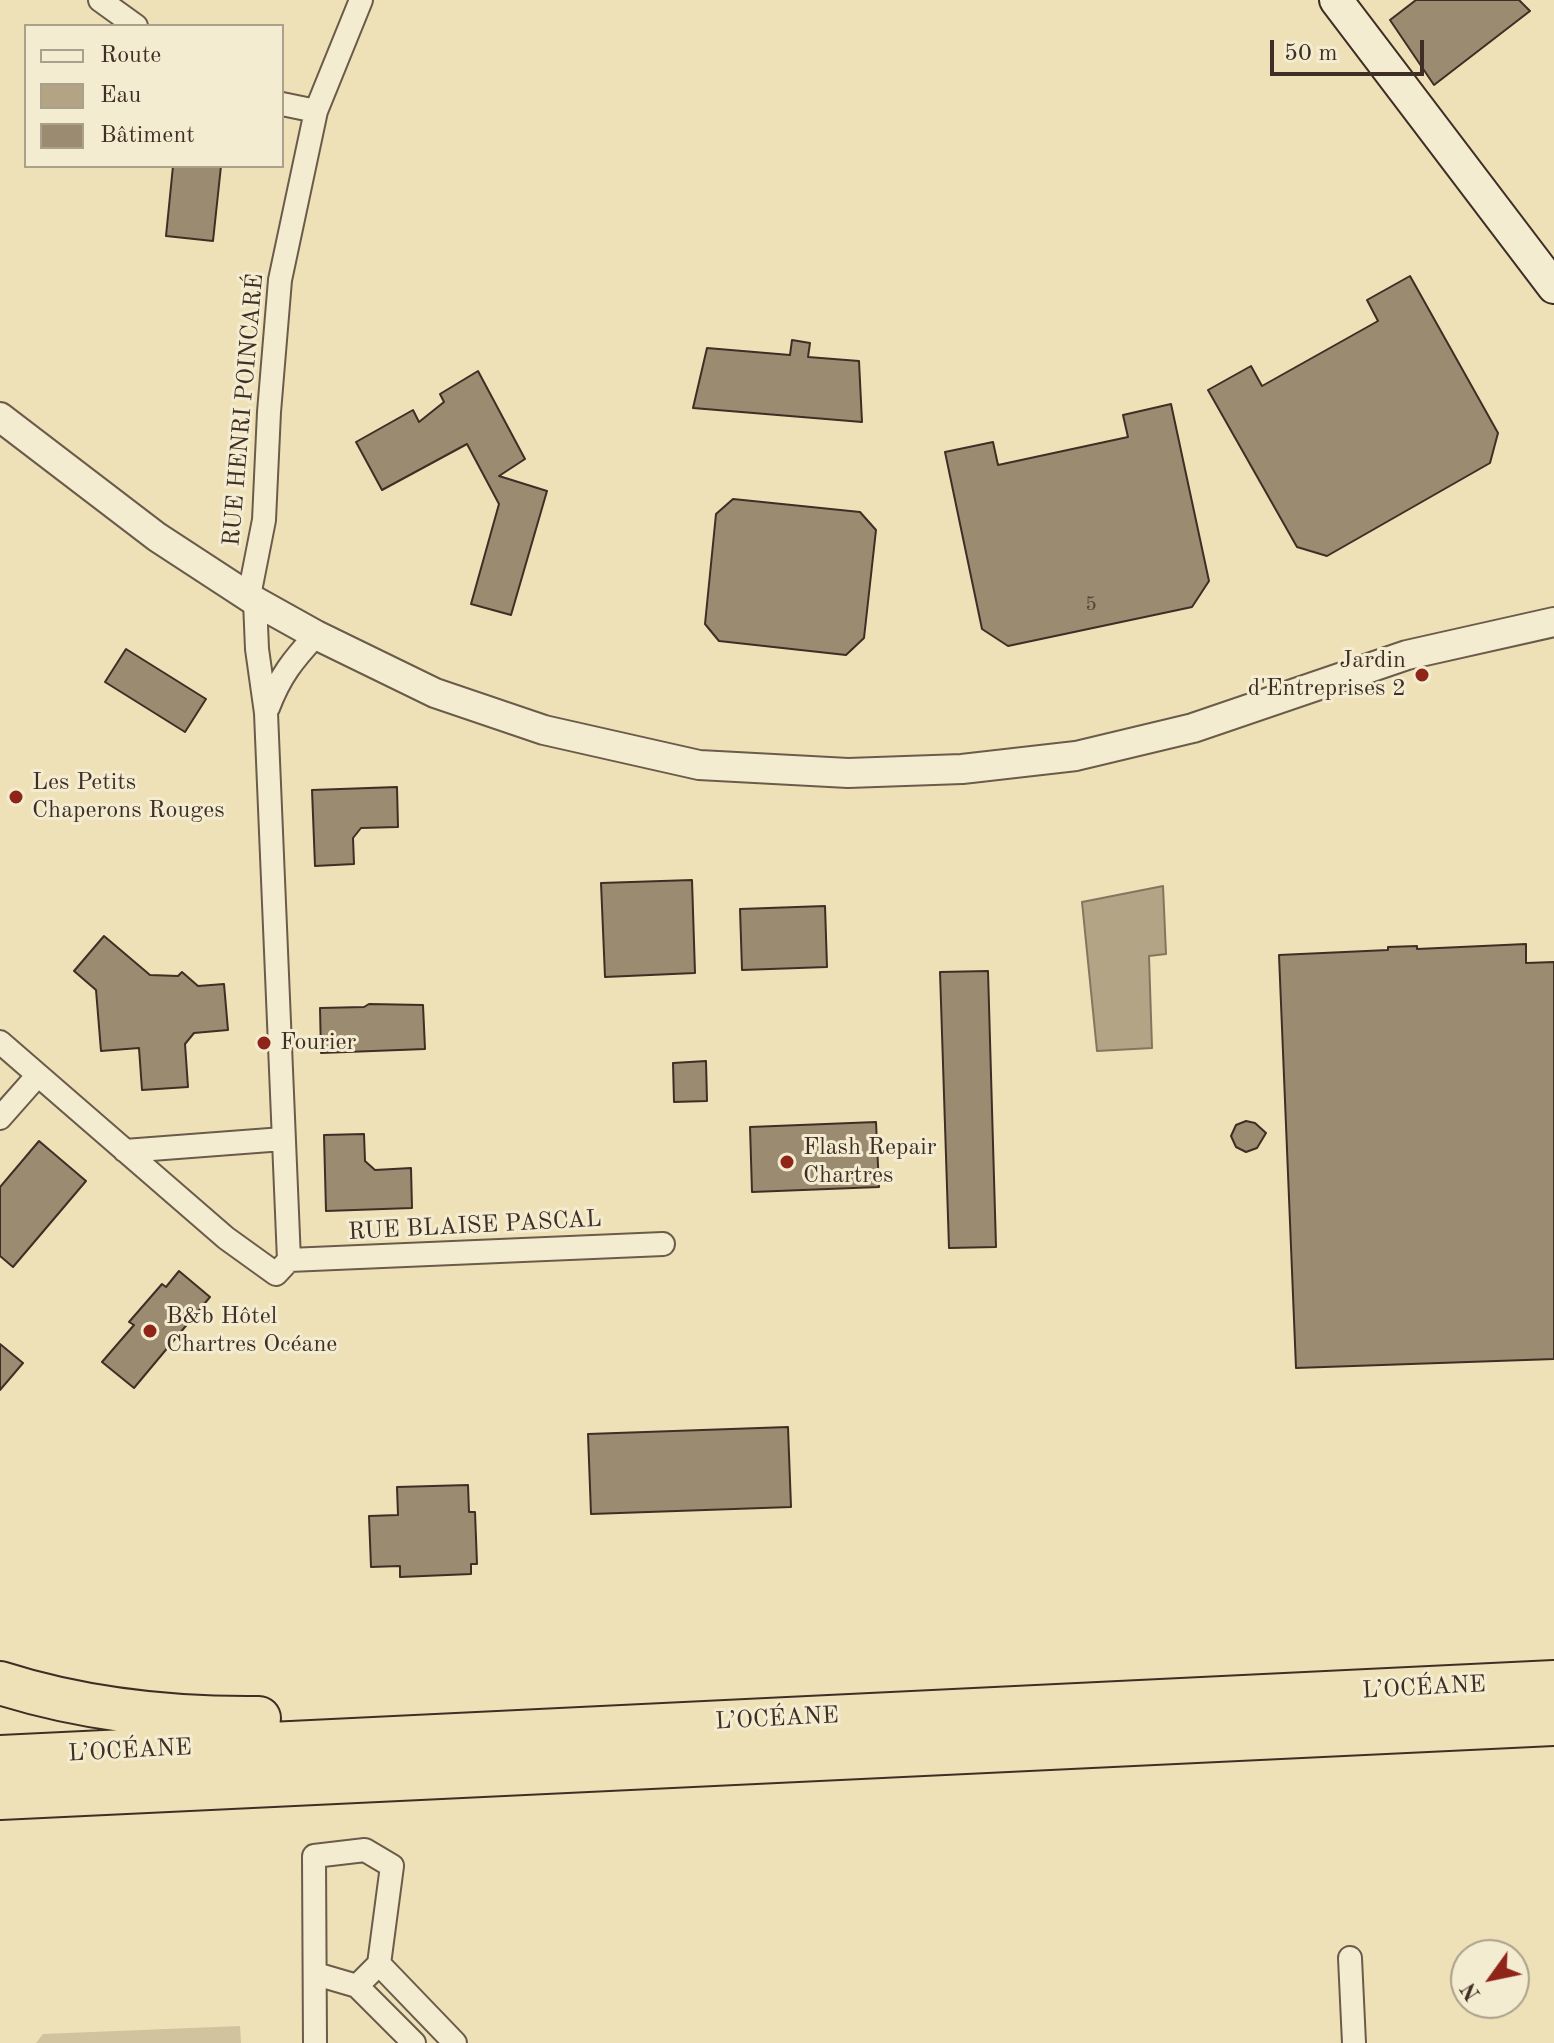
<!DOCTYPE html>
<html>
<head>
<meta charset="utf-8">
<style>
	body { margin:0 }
	#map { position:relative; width:1554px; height:2043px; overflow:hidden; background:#eee1b7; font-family:"Old Standard TT",serif }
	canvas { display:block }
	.legend { position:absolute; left:24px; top:24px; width:260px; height:144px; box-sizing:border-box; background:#f4ecd0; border:2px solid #aba08c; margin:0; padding:10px 14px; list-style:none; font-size:24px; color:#3e2e25 }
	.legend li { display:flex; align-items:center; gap:16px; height:40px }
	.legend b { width:40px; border:2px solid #aba08c }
	.north { position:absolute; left:1450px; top:1939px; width:80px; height:80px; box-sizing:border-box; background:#f4ecd0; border:2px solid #aba08c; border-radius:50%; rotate:237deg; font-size:22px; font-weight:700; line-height:32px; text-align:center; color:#3e2e25 }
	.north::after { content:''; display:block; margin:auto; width:28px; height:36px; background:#8f2418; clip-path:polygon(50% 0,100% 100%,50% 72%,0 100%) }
	.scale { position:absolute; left:1270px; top:40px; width:154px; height:36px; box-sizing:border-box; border:4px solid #3e2e25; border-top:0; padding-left:10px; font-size:24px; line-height:28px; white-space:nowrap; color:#3e2e25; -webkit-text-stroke:6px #f4ecd0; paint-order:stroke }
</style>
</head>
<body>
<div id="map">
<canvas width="1554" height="2043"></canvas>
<ul class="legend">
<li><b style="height:10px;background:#f4ecd0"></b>Route</li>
<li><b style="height:22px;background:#b2a485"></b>Eau</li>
<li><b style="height:22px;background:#9a8b71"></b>Bâtiment</li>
</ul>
<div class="north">N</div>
<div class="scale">50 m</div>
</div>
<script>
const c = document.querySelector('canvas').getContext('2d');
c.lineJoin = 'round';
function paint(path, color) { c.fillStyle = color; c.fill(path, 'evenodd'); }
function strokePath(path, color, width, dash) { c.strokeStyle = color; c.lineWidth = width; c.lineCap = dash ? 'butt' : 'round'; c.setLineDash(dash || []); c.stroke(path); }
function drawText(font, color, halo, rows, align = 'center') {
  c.font = font + ' "Old Standard TT",serif'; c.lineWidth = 6; c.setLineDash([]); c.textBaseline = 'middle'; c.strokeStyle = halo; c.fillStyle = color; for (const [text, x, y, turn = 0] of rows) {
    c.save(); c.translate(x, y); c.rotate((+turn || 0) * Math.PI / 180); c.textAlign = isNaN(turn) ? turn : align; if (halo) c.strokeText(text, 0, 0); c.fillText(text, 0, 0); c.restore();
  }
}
const green = new Path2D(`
	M 240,2026 L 241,2043 L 36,2043 L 43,2034 Z`);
const water = new Path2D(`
	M 1163,886 L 1166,954 L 1149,956 L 1152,1048 L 1097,1051 L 1082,902 Z`);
const building = new Path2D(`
	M 1416,0 L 1519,0 L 1530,11 L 1434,85 L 1390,20 Z
	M 173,166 L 221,166 L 213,241 L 166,236 Z
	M 1410,276 L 1498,433 L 1490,463 L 1327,556 L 1297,547 L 1208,390 L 1251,366 L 1262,386 L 1378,321 L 1367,300 Z
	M 792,340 L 810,343 L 808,357 L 859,361 L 862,422 L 693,408 L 707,348 L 790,355 Z
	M 478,371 L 525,459 L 499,476 L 547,491 L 511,615 L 471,604 L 499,504 L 467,444 L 382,490 L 356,442 L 413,410 L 419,422 L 444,402 L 440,394 Z
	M 1171,404 L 1209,581 L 1192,607 L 1008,646 L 982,629 L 945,452 L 993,442 L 998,465 L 1128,437 L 1123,415 Z
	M 733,499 L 860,512 L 876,530 L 864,638 L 846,655 L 719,641 L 705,624 L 716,514 Z
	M 126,649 L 206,699 L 185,732 L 105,682 Z
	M 397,787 L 398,827 L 361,828 L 353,838 L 354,864 L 315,866 L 312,790 Z
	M 692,880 L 695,973 L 605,977 L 601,883 Z
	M 825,906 L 827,967 L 742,970 L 740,909 Z
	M 104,936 L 150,975 L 178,976 L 182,972 L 198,986 L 224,984 L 228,1030 L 194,1033 L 185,1044 L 188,1087 L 142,1090 L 139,1048 L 101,1051 L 96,990 L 74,971 Z
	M 1526,944 L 1526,963 L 1554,962 L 1554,1359 L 1296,1368 L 1279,955 L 1388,950 L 1388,947 L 1417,946 L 1417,949 Z
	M 988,971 L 996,1247 L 949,1248 L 940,972 Z
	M 369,1004 L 423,1005 L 425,1049 L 321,1053 L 320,1008 L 364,1007 Z
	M 706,1061 L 707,1101 L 674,1102 L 673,1063 Z
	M 1246,1121 L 1255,1123 L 1266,1133 L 1257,1148 L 1246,1152 L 1236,1147 L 1231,1136 L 1236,1125 Z
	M 876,1122 L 879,1187 L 752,1192 L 750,1127 Z
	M 364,1134 L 365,1161 L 375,1170 L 411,1168 L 412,1208 L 326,1211 L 324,1135 Z
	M 39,1141 L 86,1181 L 13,1267 L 0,1256 L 0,1187 Z
	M 179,1271 L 210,1297 L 134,1388 L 102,1362 L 134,1325 L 129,1322 L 162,1284 L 166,1287 Z
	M 0,1344 L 23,1363 L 0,1390 Z
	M 788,1427 L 791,1507 L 591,1514 L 588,1434 Z
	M 468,1485 L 469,1512 L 475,1512 L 477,1564 L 471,1564 L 471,1574 L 400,1577 L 400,1566 L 371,1567 L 369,1516 L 398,1515 L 397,1487 Z`);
const minor = new Path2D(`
	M 100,0 L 136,26
	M 282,104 L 316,111
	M 249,596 L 264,520 L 269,412 L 280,280 L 316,111 L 361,0
	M 268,708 C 280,676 293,660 316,635
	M 0,1042 L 226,1238 L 276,1274 L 289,1260 L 266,713 L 257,649 L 255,601
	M 0,1118 L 38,1075
	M 125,1151 L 283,1139
	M 289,1260 L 663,1244
	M 1350,1958 L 1354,2043
	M 379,1964 L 455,2043
	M 316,1974 L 357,1986 L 414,2043
	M 315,2043 L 314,1856 L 365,1850 L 392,1866 L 379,1964 L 357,1986`);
const tertiary = new Path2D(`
	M 0,417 L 157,537 L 255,601 L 316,635 L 435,693 L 544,730 L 699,765 L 848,773 L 962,769 L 1076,756 L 1193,728 L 1407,655 L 1554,622`);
const secondary = new Path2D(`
	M 1336,0 L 1554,287`);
const motorway = new Path2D(`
	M 0,1683 C 85,1710 170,1719 259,1718
	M 0,1757 L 1554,1682
	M 0,1798 L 1554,1724`);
const markers = [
	[1422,675,8,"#8f2418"],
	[16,797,8,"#8f2418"],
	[264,1043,8,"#8f2418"],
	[787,1162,8,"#8f2418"],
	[150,1331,8,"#8f2418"]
];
const numberNames = [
	["5",1091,605]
];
const streetNames = [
	["RUE HENRI POINCARÉ",244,410,-85],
	["RUE BLAISE PASCAL",475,1226,-3],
	["L’OCÉANE",1424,1688,-3],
	["L’OCÉANE",777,1719,-3],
	["L’OCÉANE",130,1751,-3]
];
const poiNames = [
	["Jardin",1406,661,"right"],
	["d'Entreprises 2",1406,689,"right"],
	["Les Petits",32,783],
	["Chaperons Rouges",32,811],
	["Fourier",280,1043],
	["Flash Repair",803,1148],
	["Chartres",803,1176],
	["B&b Hôtel",166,1317],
	["Chartres Océane",166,1345]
];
paint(green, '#d0c39e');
paint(water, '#b2a485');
strokePath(water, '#84755f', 2);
paint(building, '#9a8b71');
strokePath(building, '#3e2e25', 2);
strokePath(minor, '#6a5b4a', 26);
strokePath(tertiary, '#6a5b4a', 32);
strokePath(secondary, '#3e2e25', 36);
strokePath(motorway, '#3e2e25', 46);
strokePath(minor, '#f4ecd0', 22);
strokePath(tertiary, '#f4ecd0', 28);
strokePath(secondary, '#f4ecd0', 32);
strokePath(motorway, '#eee1b7', 42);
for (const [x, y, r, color] of markers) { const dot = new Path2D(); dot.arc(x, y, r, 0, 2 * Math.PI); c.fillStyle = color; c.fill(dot); strokePath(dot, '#f4ecd0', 3); }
drawText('20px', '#554538', null, numberNames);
drawText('24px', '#3e2e25', '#f4ecd0', streetNames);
drawText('24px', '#3e2e25', '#f4ecd0', poiNames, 'left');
</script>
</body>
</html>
